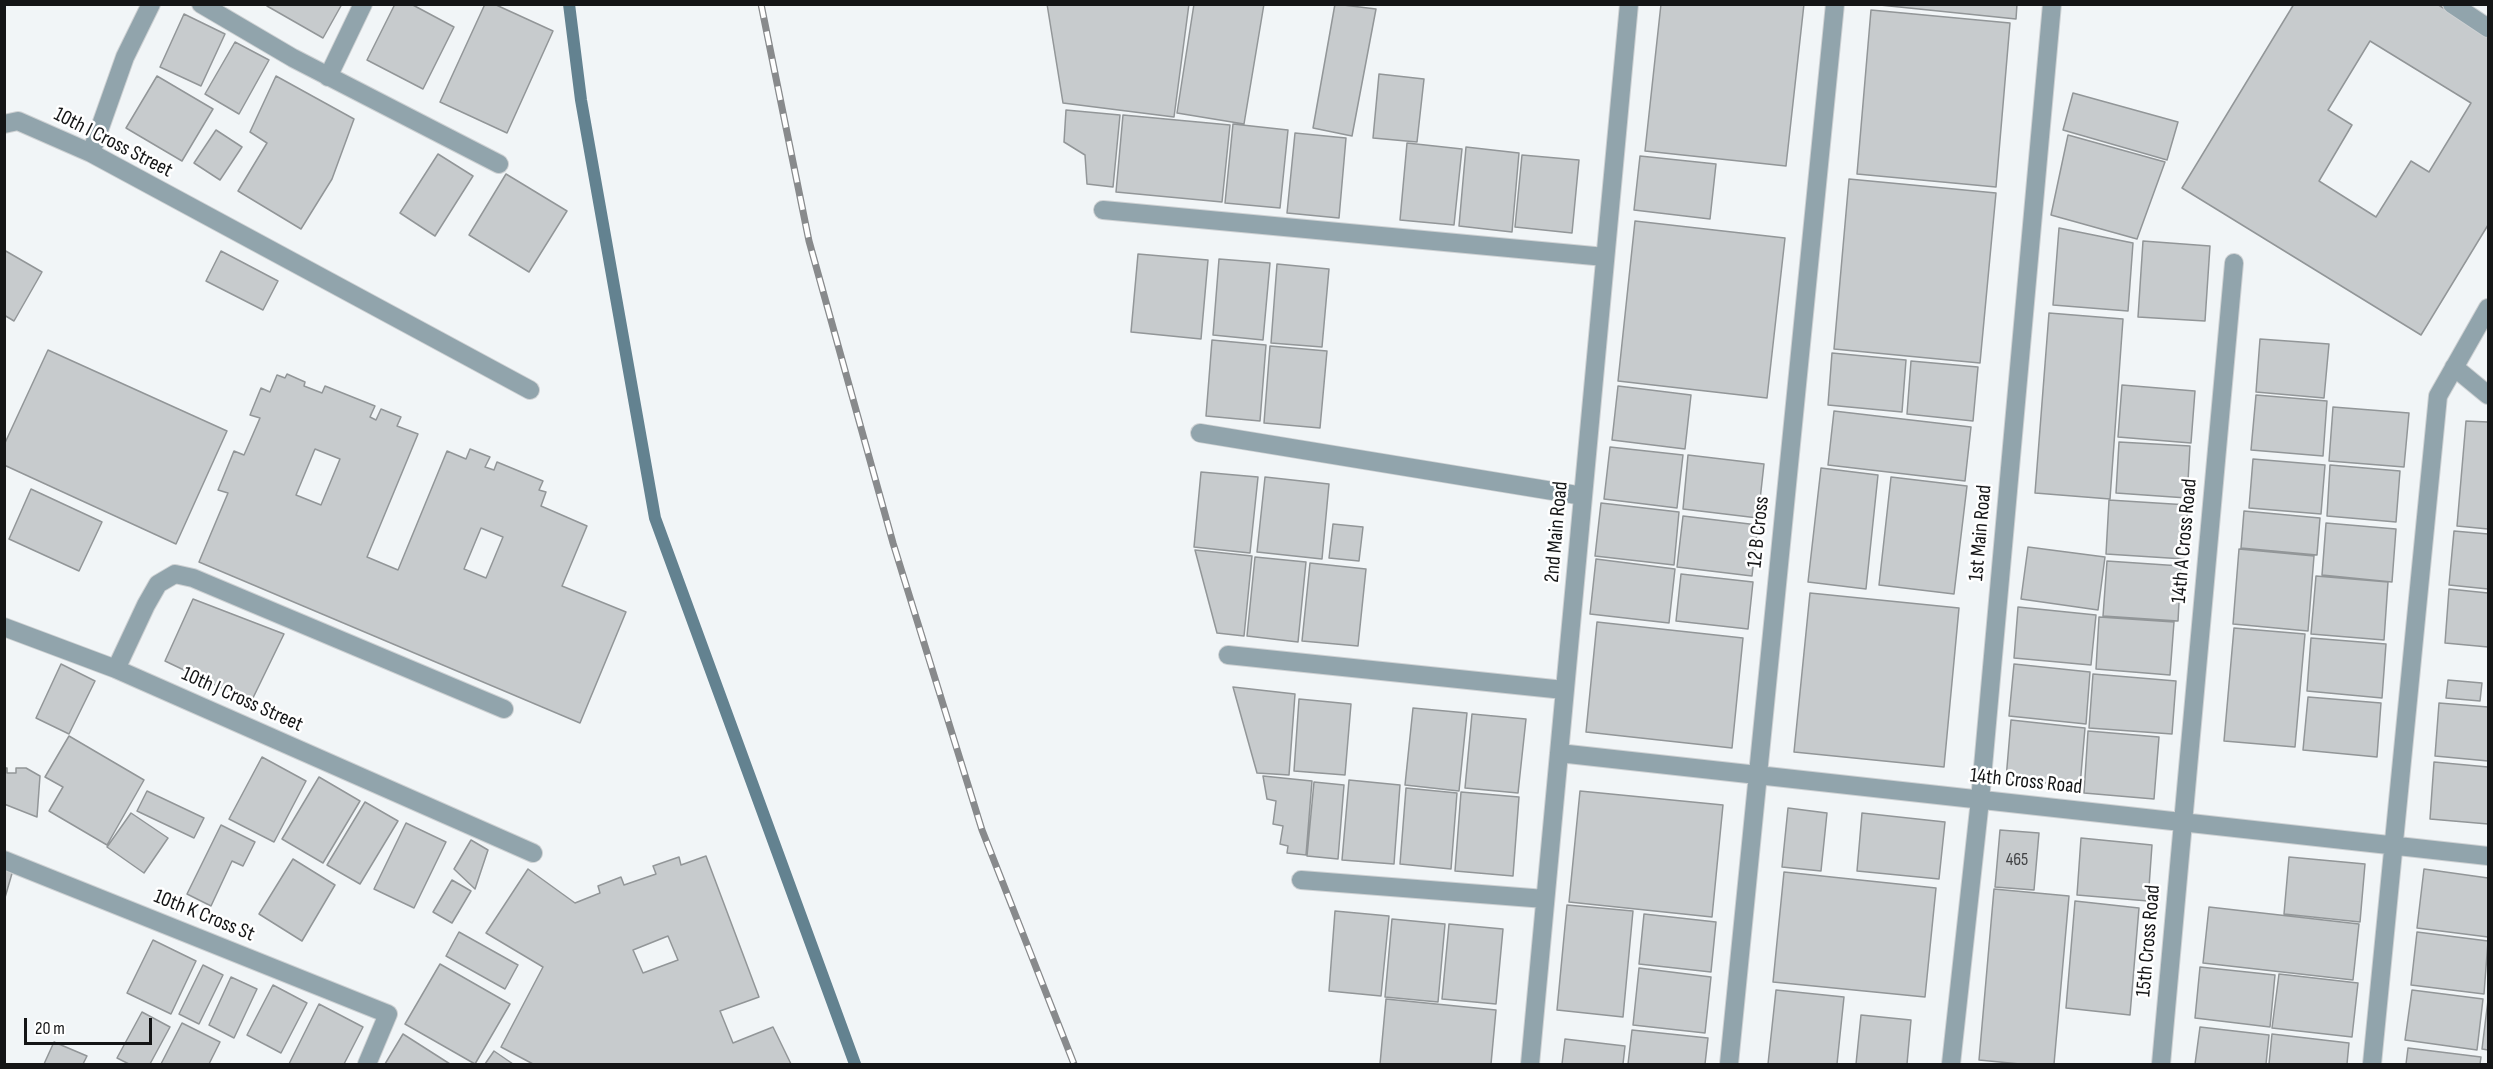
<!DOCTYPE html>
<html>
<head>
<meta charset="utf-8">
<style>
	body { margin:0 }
	#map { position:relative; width:2493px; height:1069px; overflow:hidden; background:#f1f5f7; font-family:"Sofia Sans Condensed",sans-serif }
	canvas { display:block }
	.frame { position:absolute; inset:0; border:6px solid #141516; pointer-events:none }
	.scale { position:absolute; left:24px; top:1018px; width:128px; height:27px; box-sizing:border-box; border:3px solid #141516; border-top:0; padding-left:8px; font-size:18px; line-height:21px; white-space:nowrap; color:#141516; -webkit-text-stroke:4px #fff; paint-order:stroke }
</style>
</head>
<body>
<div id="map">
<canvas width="2493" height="1069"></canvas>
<div class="frame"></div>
<div class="scale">20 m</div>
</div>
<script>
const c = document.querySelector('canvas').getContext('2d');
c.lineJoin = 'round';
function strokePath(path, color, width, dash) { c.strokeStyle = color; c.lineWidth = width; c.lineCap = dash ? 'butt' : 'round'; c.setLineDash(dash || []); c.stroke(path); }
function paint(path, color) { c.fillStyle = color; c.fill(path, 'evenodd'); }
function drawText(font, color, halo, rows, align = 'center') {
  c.font = font + ' "Sofia Sans Condensed",sans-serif'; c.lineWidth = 5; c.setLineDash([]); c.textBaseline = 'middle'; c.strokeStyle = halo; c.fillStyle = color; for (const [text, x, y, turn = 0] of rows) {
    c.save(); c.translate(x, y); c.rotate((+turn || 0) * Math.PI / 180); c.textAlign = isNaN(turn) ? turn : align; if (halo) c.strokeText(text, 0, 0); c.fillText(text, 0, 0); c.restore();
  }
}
const stream = new Path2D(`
	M 569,4 L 581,100 L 655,518 L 855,1064`);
const building = new Path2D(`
	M 267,4 L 342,4 L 323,38 L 267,6 Z
	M 395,4 L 411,4 L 454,27 L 423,89 L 367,60 Z
	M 485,4 L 494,4 L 553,31 L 507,133 L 440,102 Z
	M 1047,4 L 1189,4 L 1174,117 L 1063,103 Z
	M 1194,4 L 1264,4 L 1244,124 L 1177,113 Z
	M 1335,4 L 1376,9 L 1352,136 L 1313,128 Z
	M 1661,4 L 1804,4 L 1786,166 L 1645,151 Z
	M 1870,4 L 2017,4 L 2016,19 Z
	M 2294,4 L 2437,4 L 2488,36 L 2488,225 L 2421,335 L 2182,188 ZM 2370,41 L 2471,103 L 2429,172 L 2411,161 L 2376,217 L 2319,181 L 2352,125 L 2328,110 Z
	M 1871,10 L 2010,23 L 1996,187 L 1857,174 Z
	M 184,14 L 225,34 L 201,86 L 160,67 Z
	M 235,42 L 269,60 L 239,114 L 205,94 Z
	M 1379,74 L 1424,79 L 1417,142 L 1373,138 Z
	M 157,76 L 213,109 L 182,161 L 126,128 Z
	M 276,76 L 354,119 L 332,179 L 301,229 L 238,191 L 267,143 L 250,132 Z
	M 2073,93 L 2178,122 L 2167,160 L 2063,130 Z
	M 1066,110 L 1120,115 L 1113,187 L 1087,184 L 1085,155 L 1064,142 Z
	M 1123,115 L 1230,125 L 1222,202 L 1116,192 Z
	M 1233,124 L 1288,130 L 1280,208 L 1225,203 Z
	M 216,130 L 242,147 L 220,180 L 194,163 Z
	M 1295,133 L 1346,138 L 1339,218 L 1287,213 Z
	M 2068,135 L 2165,162 L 2137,239 L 2051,215 Z
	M 1407,143 L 1462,149 L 1454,225 L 1400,220 Z
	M 1466,147 L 1519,153 L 1512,232 L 1459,226 Z
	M 438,154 L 473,176 L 435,236 L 400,213 Z
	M 1522,155 L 1579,160 L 1572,233 L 1515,227 Z
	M 1640,156 L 1716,164 L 1710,219 L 1634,210 Z
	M 506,174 L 567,211 L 529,272 L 469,235 Z
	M 1849,179 L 1996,193 L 1980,363 L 1834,349 Z
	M 1635,221 L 1785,238 L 1767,398 L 1618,381 Z
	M 2059,228 L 2133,243 L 2128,311 L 2053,305 Z
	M 2143,241 L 2210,246 L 2205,321 L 2138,317 Z
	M 4,250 L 42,272 L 14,321 L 4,315 Z
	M 221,251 L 278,281 L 263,310 L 206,281 Z
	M 1138,254 L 1208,260 L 1201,339 L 1131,332 Z
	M 1219,259 L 1270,263 L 1263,340 L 1213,335 Z
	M 1277,264 L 1329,269 L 1322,347 L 1271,343 Z
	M 2049,313 L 2123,319 L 2110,499 L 2035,493 Z
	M 2260,339 L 2329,344 L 2324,398 L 2256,392 Z
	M 1212,340 L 1266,345 L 1260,421 L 1206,416 Z
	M 1270,346 L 1327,351 L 1320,428 L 1264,423 Z
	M 48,350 L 227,431 L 176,544 L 4,465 L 4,445 Z
	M 1832,353 L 1906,360 L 1902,412 L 1828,405 Z
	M 1911,361 L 1978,367 L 1973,421 L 1907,414 Z
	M 287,374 L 305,382 L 304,386 L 322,393 L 325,386 L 375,406 L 370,417 L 376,420 L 381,409 L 401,417 L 397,426 L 418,434 L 367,557 L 398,570 L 447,451 L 466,459 L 470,449 L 490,457 L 485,467 L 494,470 L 497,462 L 543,481 L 539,490 L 546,492 L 541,506 L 587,526 L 562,586 L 626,612 L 580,723 L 199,562 L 228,493 L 218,490 L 234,451 L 244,455 L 260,418 L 250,415 L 261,388 L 270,392 L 277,375 L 285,378 ZM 315,449 L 340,459 L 321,505 L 296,495 ZM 481,528 L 503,537 L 486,578 L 464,569 Z
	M 2122,385 L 2195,391 L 2191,443 L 2118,437 Z
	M 1618,386 L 1691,395 L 1685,449 L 1612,440 Z
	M 2256,395 L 2327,401 L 2323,456 L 2251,450 Z
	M 2333,407 L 2409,413 L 2404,467 L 2329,461 Z
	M 1834,411 L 1971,427 L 1965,481 L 1828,465 Z
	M 2466,421 L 2488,422 L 2488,529 L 2457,526 Z
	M 2119,442 L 2190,446 L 2187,498 L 2116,493 Z
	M 1610,447 L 1683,455 L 1677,508 L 1604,499 Z
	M 1688,455 L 1764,464 L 1758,518 L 1683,509 Z
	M 2253,459 L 2325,465 L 2321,514 L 2249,508 Z
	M 2330,465 L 2400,471 L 2396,522 L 2327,516 Z
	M 1821,468 L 1878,475 L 1866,589 L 1808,582 Z
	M 1201,472 L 1258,477 L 1250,553 L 1194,547 Z
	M 1265,477 L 1329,484 L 1322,559 L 1257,552 Z
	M 1891,477 L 1967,486 L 1954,594 L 1879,585 Z
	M 31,489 L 102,522 L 79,571 L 9,539 Z
	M 2109,500 L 2188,505 L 2184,559 L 2106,554 Z
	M 1601,503 L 1679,512 L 1674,565 L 1595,556 Z
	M 2244,511 L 2320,518 L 2317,555 L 2241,548 Z
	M 1683,516 L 1758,525 L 1752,576 L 1677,567 Z
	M 2326,523 L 2396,529 L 2392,582 L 2322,575 Z
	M 1333,524 L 1363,527 L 1359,561 L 1329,558 Z
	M 2454,531 L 2488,534 L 2488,589 L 2449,585 Z
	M 2028,547 L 2105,557 L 2098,610 L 2021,599 Z
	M 2239,549 L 2314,556 L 2308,631 L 2233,624 Z
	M 1195,550 L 1252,556 L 1244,636 L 1217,633 Z
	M 1255,557 L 1306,562 L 1298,642 L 1247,636 Z
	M 1596,559 L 1675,569 L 1669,623 L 1590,614 Z
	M 2107,561 L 2181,566 L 2178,621 L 2103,616 Z
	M 1310,563 L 1366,569 L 1358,646 L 1302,641 Z
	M 1681,574 L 1753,582 L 1748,629 L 1676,621 Z
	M 2316,576 L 2388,582 L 2384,640 L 2311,634 Z
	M 2449,589 L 2488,593 L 2488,647 L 2445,643 Z
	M 1810,593 L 1959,608 L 1944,767 L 1794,752 Z
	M 193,599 L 284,634 L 251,702 L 165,661 Z
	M 2018,607 L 2096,615 L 2091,665 L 2014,658 Z
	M 2099,617 L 2174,622 L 2170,675 L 2096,669 Z
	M 1597,622 L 1743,638 L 1732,748 L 1586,732 Z
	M 2234,628 L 2305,634 L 2295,747 L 2224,741 Z
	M 2311,638 L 2386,644 L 2382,698 L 2307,691 Z
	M 61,664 L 95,681 L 69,734 L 36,718 Z
	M 2014,664 L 2090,672 L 2086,724 L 2009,716 Z
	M 2093,674 L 2176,681 L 2172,734 L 2089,728 Z
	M 2448,680 L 2482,683 L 2480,701 L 2446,698 Z
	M 1233,687 L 1295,694 L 1289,775 L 1257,773 Z
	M 2308,697 L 2381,703 L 2377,757 L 2303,750 Z
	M 1299,699 L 1351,704 L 1345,775 L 1294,771 Z
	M 2439,703 L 2488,707 L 2488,761 L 2435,756 Z
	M 1413,708 L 1467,713 L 1459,791 L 1405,785 Z
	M 1472,714 L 1526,719 L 1518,793 L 1465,788 Z
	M 2011,720 L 2085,728 L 2080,786 L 2006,779 Z
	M 2088,731 L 2159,737 L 2154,799 L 2084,793 Z
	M 69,736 L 144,780 L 107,845 L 49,811 L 63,787 L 45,777 Z
	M 262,757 L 306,781 L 274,842 L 229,819 Z
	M 2434,762 L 2488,767 L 2488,824 L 2430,819 Z
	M 5,768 L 7,768 L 7,773 L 16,773 L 16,768 L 26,768 L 40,776 L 37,817 L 4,804 Z
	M 1263,776 L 1312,781 L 1306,855 L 1287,853 L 1288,846 L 1280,844 L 1283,826 L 1273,824 L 1276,801 L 1267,799 Z
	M 319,777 L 360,801 L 323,863 L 282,839 Z
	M 1349,780 L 1400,785 L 1394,864 L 1342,860 Z
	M 1314,782 L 1344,785 L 1338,859 L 1307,856 Z
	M 1406,788 L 1457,793 L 1451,869 L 1400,864 Z
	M 147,791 L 204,818 L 194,838 L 137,811 Z
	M 1580,791 L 1723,805 L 1712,917 L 1569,902 Z
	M 1461,792 L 1519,797 L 1513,876 L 1455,871 Z
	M 365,802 L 398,821 L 360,884 L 327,865 Z
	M 1788,808 L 1827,813 L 1821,871 L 1782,867 Z
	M 131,813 L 168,838 L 144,873 L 107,847 Z
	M 1862,813 L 1945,822 L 1939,879 L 1857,871 Z
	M 406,823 L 446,842 L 414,908 L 374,889 Z
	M 221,825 L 255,842 L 243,866 L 232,861 L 211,906 L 187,894 Z
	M 2000,830 L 2039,833 L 2034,890 L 1995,887 Z
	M 2081,838 L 2152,845 L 2148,901 L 2077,895 Z
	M 471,840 L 488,850 L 475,889 L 454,869 Z
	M 706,856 L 759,997 L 720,1011 L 733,1043 L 773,1027 L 791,1064 L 533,1064 L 501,1047 L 543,967 L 486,933 L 528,869 L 575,903 L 600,893 L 598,886 L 621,877 L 624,885 L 656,874 L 653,866 L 679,857 L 681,865 ZM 668,936 L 678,960 L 643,973 L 633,950 Z
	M 2289,857 L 2365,864 L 2360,922 L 2284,914 Z
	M 293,859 L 335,885 L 302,941 L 259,914 Z
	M 4,868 L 13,870 L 4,901 Z
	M 2424,869 L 2488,878 L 2488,937 L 2417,928 Z
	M 1784,872 L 1936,888 L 1925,997 L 1773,982 Z
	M 452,880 L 471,891 L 452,923 L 433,912 Z
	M 1994,889 L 2069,896 L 2054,1064 L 2020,1064 L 1979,1060 Z
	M 2075,901 L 2139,908 L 2130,1015 L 2066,1008 Z
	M 1567,905 L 1633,911 L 1623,1017 L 1557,1010 Z
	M 2209,907 L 2359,924 L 2353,980 L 2203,963 Z
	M 1335,911 L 1389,916 L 1381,996 L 1329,991 Z
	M 1644,914 L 1716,922 L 1711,972 L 1639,964 Z
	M 1392,919 L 1445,924 L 1438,1002 L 1385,997 Z
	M 1449,924 L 1503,929 L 1496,1004 L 1442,999 Z
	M 459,932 L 518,965 L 505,989 L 446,956 Z
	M 2417,932 L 2488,941 L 2484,994 L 2411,985 Z
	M 153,940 L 196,961 L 171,1014 L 127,993 Z
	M 440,964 L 510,1004 L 475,1064 L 405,1024 Z
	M 203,965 L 223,975 L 199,1024 L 179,1014 Z
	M 2200,967 L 2275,975 L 2270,1027 L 2195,1018 Z
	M 1639,968 L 1711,977 L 1705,1033 L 1633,1025 Z
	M 2279,974 L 2358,983 L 2352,1037 L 2272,1028 Z
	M 231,977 L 257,989 L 234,1038 L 209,1025 Z
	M 273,985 L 307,1003 L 281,1053 L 247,1035 Z
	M 1776,990 L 1844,997 L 1837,1064 L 1768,1064 Z
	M 2412,990 L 2483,999 L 2477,1050 L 2405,1040 Z
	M 1386,999 L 1496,1010 L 1491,1064 L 1380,1064 Z
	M 2488,1000 L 2488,1050 L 2482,1049 Z
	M 319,1004 L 363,1027 L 344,1064 L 289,1064 Z
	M 142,1012 L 170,1027 L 150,1064 L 129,1064 L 117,1058 Z
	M 1861,1015 L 1911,1020 L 1907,1064 L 1856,1064 Z
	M 182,1023 L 220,1042 L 209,1064 L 161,1064 Z
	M 2200,1027 L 2269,1035 L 2266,1064 L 2195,1064 Z
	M 1632,1030 L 1708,1038 L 1705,1064 L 1628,1064 Z
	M 403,1034 L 450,1064 L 385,1064 Z
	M 2272,1034 L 2349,1043 L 2347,1064 L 2269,1064 Z
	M 1565,1039 L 1625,1046 L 1623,1064 L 1562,1064 Z
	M 54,1042 L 87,1056 L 83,1064 L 44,1064 Z
	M 2408,1048 L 2481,1057 L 2480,1064 L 2406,1064 Z
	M 494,1051 L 513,1064 L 485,1064 Z`);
const minor = new Path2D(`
	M 201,4 L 293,58 L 499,164
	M 2452,4 L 2488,28
	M 328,77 L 363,4
	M 4,124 L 18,121 L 91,153 L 530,390
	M 91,153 L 125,57 L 151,4
	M 1103,210 L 1605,257
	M 2454,367 L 2488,395
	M 1200,433 L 1583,496
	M 4,627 L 116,669 L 533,853
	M 1228,655 L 1564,690
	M 116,669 L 146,605 L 158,584 L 175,574 L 193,578 L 504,709
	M 1559,753 L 2488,856
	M 4,860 L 388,1014 L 367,1064
	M 1301,880 L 1545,899
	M 1530,1064 L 1629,4
	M 1729,1064 L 1835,4
	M 1951,1064 L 1980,800 L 2052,4
	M 2161,1064 L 2234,263
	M 2372,1064 L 2438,396 L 2488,308`);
const rail = new Path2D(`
	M 761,4 L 809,241 L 893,543 L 982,830 L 1074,1064`);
const numberNames = [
	["465",2017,860]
];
const streetNames = [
	["10th I Cross Street",113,143,27],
	["2nd Main Road",1557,532,-85],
	["12 B Cross",1759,532,-84],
	["1st Main Road",1981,533,-85],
	["14th A Cross Road",2185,541,-85],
	["10th J Cross Street",242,700,24],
	["14th Cross Road",2026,782,6],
	["10th K Cross St",204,916,22],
	["15th Cross Road",2149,941,-85]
];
strokePath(stream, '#638290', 12);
paint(building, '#c7cbcd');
strokePath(building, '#929698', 1.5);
strokePath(minor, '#ced1d3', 20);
strokePath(minor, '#91a4ac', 18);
strokePath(rail, '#888a8c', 7);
strokePath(rail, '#fff', 4.5, [14]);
drawText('18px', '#414244', null, numberNames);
drawText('21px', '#141516', '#fff', streetNames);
</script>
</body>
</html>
